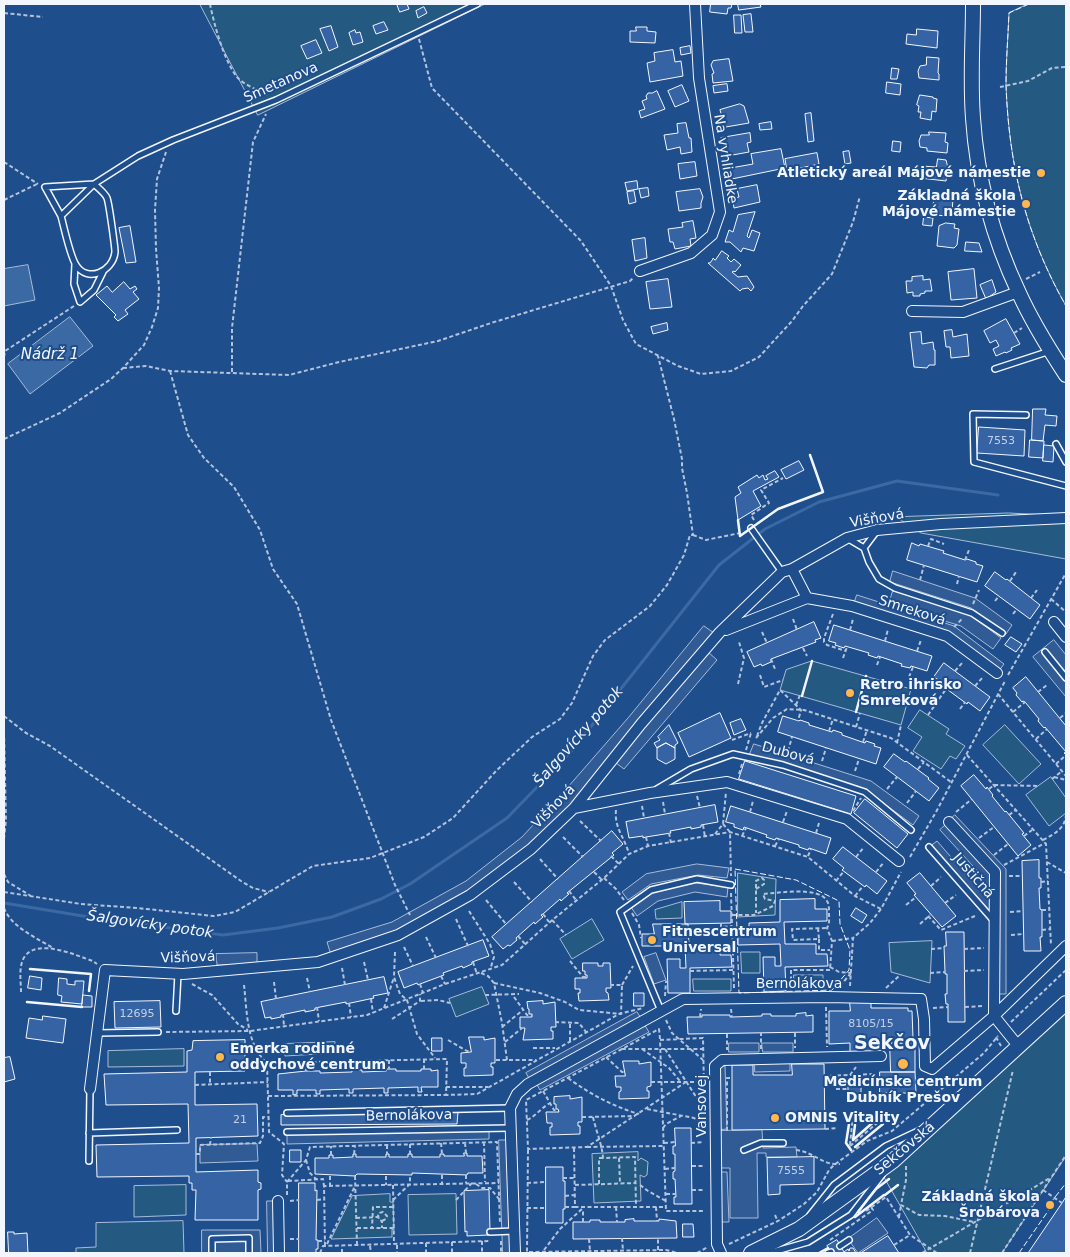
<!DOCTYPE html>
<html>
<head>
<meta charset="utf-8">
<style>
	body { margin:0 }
	#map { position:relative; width:1070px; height:1257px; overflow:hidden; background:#1f4e8c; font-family:"DejaVu Sans",sans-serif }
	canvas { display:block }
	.frame { position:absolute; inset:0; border:5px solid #f2f6ff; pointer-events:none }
</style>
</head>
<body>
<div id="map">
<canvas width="1070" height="1257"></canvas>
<div class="frame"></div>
</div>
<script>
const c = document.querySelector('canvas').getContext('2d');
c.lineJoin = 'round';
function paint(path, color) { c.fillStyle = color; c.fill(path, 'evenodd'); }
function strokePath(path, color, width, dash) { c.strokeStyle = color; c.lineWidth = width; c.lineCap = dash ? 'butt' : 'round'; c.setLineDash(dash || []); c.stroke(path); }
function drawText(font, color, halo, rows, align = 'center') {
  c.font = font + ' "DejaVu Sans",sans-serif'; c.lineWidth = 4; c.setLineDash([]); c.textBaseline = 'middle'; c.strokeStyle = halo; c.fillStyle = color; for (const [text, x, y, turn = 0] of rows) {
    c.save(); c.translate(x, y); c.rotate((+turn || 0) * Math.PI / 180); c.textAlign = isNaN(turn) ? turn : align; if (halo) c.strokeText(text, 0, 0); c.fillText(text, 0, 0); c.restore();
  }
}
const green = new Path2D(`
	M 200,4 L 485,4 L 258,115 Z
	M 1028,4 L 1066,4 L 1066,306 C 1026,235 1009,167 1006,85 C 1006,61 1008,37 1009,13 Z
	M 1009,513 L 1066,516 L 1066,559 L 921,533 L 896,517 Z
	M 812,661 L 911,689 L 901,725 L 780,690 L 786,670 Z
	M 920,710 L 949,729 L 946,734 L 965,746 L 956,759 L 950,756 L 941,769 L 913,751 L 922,737 L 908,728 Z
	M 1005,725 L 1041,764 L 1019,784 L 983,745 Z
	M 1051,777 L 1066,798 L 1066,813 L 1049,826 L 1026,795 Z
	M 738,873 L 776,879 L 775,915 L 738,917 Z
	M 682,902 L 682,918 L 656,919 L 655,910 Z
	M 592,919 L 604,940 L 572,959 L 560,939 Z
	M 932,941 L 930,983 L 891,972 L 889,943 Z
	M 741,952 L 760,952 L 760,973 L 742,973 Z
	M 794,975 L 823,975 L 823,988 L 794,988 Z
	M 693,979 L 731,979 L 731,991 L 694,991 Z
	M 482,987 L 489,1004 L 456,1017 L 449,999 Z
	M 1066,1001 L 1066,1156 L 1002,1253 L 927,1253 L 881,1172 Z
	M 335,1042 L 335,1053 L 285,1056 L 284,1044 Z
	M 184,1049 L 184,1066 L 108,1067 L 108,1051 Z
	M 638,1152 L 638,1161 L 641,1158 L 648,1162 L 647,1175 L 644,1177 L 640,1175 L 641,1201 L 594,1203 L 592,1154 Z
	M 186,1185 L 186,1215 L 134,1217 L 134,1186 Z
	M 390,1194 L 390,1202 L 393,1202 L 394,1230 L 392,1229 L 392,1237 L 331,1239 L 352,1196 Z
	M 456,1194 L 457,1234 L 409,1235 L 408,1195 Z
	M 183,1221 L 184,1253 L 76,1253 L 76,1248 L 96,1247 L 96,1223 Z`);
const parking = new Path2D(`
	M 893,571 L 975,598 L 1012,625 L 1006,634 L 971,608 L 890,582 Z
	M 893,591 L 970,615 L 1001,638 L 993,649 L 961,626 L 889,604 Z
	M 857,595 L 954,626 L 1004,664 L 998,672 L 949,635 L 854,604 Z
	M 704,626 L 714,633 L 636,722 L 572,805 L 529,847 L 471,890 L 397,932 L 331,955 L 327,942 L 392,922 L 466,881 L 522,837 L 561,795 L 628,718 Z
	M 1054,640 L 1066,655 L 1066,697 L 1033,657 Z
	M 708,652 L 717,660 L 624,769 L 616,763 Z
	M 754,744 L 871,781 L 919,816 L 913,825 L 867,791 L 750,754 Z
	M 955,815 L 1006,869 L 1006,994 L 998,994 L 998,871 L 950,820 Z
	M 949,822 L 995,872 L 996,924 L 929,847 L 937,841 L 984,895 L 983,877 L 940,830 Z
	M 697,864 L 729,868 L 727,878 L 698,875 L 651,884 L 628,900 L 622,892 L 646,874 Z
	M 696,883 L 728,887 L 727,897 L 695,892 L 658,901 L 637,916 L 631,907 L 652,892 Z
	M 257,953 L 257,964 L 217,965 L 216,954 Z
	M 656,953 L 666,980 L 654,984 L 644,957 Z
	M 637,1012 L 641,1018 L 530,1080 L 526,1073 Z
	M 644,1024 L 649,1032 L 540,1090 L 536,1083 Z
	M 729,1043 L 759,1043 L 759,1052 L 729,1052 Z
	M 762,1043 L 793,1043 L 793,1052 L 763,1052 Z
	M 755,1061 L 790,1061 L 790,1071 L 755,1072 Z
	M 715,1066 L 725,1066 L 727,1129 L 716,1130 Z
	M 489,1130 L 489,1139 L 287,1144 L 287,1134 Z
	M 762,1130 L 763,1148 L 796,1147 L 797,1157 L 766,1157 L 766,1153 L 757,1153 L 758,1218 L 730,1218 L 730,1168 L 716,1168 L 716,1131 Z
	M 499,1140 L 511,1140 L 515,1253 L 503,1253 Z
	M 257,1144 L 258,1161 L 200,1163 L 200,1145 Z
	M 716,1172 L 727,1172 L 729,1222 L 717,1222 Z
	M 267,1201 L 278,1201 L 279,1253 L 268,1253 Z
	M 877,1218 L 888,1233 L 858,1253 L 848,1239 Z
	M 202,1230 L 260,1230 L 261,1253 L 202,1253 Z`);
const water = new Path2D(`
	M 28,265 L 35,300 L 4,306 L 4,269 Z
	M 70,317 L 93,346 L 30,394 L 8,364 Z`);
const stream = new Path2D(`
	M 4,903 L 95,918 L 223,935 L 278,928 L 332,917 L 381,899 L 410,884 L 507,818 L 570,753 L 719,565 L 765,529 L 819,502 L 897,481 L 998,495`);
const building = new Path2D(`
	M 397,4 L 407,4 L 409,9 L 400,12 Z
	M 711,4 L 732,4 L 731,8 L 728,8 L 727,14 L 710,12 Z
	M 738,4 L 760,4 L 761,7 L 739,10 Z
	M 424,7 L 427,13 L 418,18 L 416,11 Z
	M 751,14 L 753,32 L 745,32 L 743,15 Z
	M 734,15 L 741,15 L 742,33 L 735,33 Z
	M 384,22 L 388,30 L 376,34 L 373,26 Z
	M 331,26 L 338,47 L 329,51 L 320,29 Z
	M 636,27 L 647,27 L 647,31 L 656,32 L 655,43 L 630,42 L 630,31 L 636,31 Z
	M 917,29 L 938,31 L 937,48 L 906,44 L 907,34 L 916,35 Z
	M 355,30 L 356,33 L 360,32 L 363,42 L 353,45 L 349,33 Z
	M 316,40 L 322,53 L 307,59 L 301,46 Z
	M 690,46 L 691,53 L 681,55 L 680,48 Z
	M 673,50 L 675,62 L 681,61 L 683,76 L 650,82 L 647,63 L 655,61 L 654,53 Z
	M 927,57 L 939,58 L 938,73 L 939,74 L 939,80 L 919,78 L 918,71 L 920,66 L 926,65 Z
	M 729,59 L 733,81 L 713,83 L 712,74 L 714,73 L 711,65 L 713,61 Z
	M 892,68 L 899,69 L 897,79 L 891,79 Z
	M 887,82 L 901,84 L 900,95 L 886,93 Z
	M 727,84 L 728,91 L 714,93 L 713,86 Z
	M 682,85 L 689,101 L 675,107 L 668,91 Z
	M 657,91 L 665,109 L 641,118 L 639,111 L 645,109 L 642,101 L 647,99 L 646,96 L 648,93 L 652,93 Z
	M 920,95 L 933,97 L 933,98 L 937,99 L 936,112 L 932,111 L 931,120 L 920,118 L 921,112 L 918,112 L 919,106 L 917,105 Z
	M 740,104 L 744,106 L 749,123 L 720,128 L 718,118 L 722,117 L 720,110 Z
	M 811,113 L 814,141 L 808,142 L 805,114 Z
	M 771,122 L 772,129 L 760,130 L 759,124 Z
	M 686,123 L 689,138 L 691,138 L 692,152 L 681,154 L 680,147 L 667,150 L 664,135 L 678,133 L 677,124 Z
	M 929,132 L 946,133 L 945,142 L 948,143 L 947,153 L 927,151 L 927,148 L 920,147 L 919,141 L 921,135 L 929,135 Z
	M 750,133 L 751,142 L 747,143 L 749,152 L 727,156 L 725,144 L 723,144 L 721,138 Z
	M 893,141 L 901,142 L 900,152 L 892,151 Z
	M 781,149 L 785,168 L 727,180 L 725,169 L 753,164 L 751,154 Z
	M 849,151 L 851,163 L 845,164 L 843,152 Z
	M 817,153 L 819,164 L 787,171 L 785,159 Z
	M 938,159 L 946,160 L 948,168 L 946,181 L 920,178 L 922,166 L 936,167 Z
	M 695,162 L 697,176 L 680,179 L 678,164 Z
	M 637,181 L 638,189 L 627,191 L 625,183 Z
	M 757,185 L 760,202 L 734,208 L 732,196 L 735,195 L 735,198 L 739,197 L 737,189 Z
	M 648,188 L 649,196 L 641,198 L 639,189 Z
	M 700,189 L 703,197 L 701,203 L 701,208 L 679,211 L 676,192 Z
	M 634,191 L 636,202 L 629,204 L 627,192 Z
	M 943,196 L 953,198 L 952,213 L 951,213 L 950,216 L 932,215 L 934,197 Z
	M 755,212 L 747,236 L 749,238 L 752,230 L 760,233 L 754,251 L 743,248 L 741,252 L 730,242 L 725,242 L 729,230 L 733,232 L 738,215 Z
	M 924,217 L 933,218 L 932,226 L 923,225 Z
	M 693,221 L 696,238 L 690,239 L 691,246 L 675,249 L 673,242 L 670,242 L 668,229 L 683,227 L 682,223 Z
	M 946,223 L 955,224 L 954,228 L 959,229 L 957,245 L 954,248 L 937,246 L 939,226 Z
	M 130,226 L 136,262 L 126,263 L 119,228 Z
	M 645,238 L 647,258 L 635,261 L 632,240 Z
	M 966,242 L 979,243 L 982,252 L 965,251 Z
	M 722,251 L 729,256 L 727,258 L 731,262 L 734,259 L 741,265 L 735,272 L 734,271 L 732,272 L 738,277 L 747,276 L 754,287 L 751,291 L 748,288 L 742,289 L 740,291 L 708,263 L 710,263 L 713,259 L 713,258 L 715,260 Z
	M 974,269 L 977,298 L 951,300 L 948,272 Z
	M 923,276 L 923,280 L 930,279 L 932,291 L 925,291 L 925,293 L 920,294 L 920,296 L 913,296 L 913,292 L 907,293 L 906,281 L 912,281 L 912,277 Z
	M 668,279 L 672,307 L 650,309 L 646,282 Z
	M 992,280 L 996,292 L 986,299 L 980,285 Z
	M 124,282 L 130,289 L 135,286 L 137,289 L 133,292 L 139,299 L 125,310 L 128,314 L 118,321 L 114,317 L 116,315 L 96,295 L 107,286 L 112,292 Z
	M 1006,319 L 1020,344 L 1011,348 L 1012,350 L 1006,353 L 1005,352 L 996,356 L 993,349 L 999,346 L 996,340 L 990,343 L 984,331 Z
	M 667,323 L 668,330 L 653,334 L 651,327 Z
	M 952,330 L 953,337 L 967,334 L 969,356 L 951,358 L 950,347 L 946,347 L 944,331 Z
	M 921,332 L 922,344 L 933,342 L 934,350 L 935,350 L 935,365 L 929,365 L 927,368 L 914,367 L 910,333 Z
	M 1033,409 L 1046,409 L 1045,415 L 1057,416 L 1056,426 L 1045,425 L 1043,441 L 1032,440 Z
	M 979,427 L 1025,430 L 1024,456 L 977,453 Z
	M 1030,440 L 1044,441 L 1043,458 L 1029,457 Z
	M 1044,445 L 1054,446 L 1053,462 L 1043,461 Z
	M 799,461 L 804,470 L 786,479 L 781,470 Z
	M 775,471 L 779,477 L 753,491 L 761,506 L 738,520 L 735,497 L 741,493 L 738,487 L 757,475 L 759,478 L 763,475 L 765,480 L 768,479 L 766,476 Z
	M 912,543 L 919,546 L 920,544 L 944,551 L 943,553 L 965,560 L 967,559 L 976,562 L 976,564 L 983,566 L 977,582 L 907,560 Z
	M 995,572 L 1006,580 L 1007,579 L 1040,605 L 1030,619 L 985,586 Z
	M 814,622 L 821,638 L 815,640 L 816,642 L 771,659 L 771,662 L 762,666 L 761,664 L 754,667 L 747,652 Z
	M 834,625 L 932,656 L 927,671 L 911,666 L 910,668 L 901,666 L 902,664 L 878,656 L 877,658 L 868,655 L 869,653 L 845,646 L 844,648 L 835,645 L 836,643 L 829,641 Z
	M 1011,637 L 1022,644 L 1016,652 L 1005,645 Z
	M 944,663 L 990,697 L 980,711 L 968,702 L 967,704 L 944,687 L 946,685 L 934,677 Z
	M 1026,677 L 1066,726 L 1066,755 L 1064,753 L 1066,752 L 1045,727 L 1044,728 L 1038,721 L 1039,719 L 1025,702 L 1023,701 L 1022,702 L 1016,695 L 1017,693 L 1013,688 Z
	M 720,713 L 731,738 L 689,757 L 678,733 Z
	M 783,716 L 799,721 L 800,720 L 809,723 L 809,725 L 832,732 L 833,730 L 842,733 L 842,735 L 865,743 L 866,741 L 875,744 L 874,746 L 881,748 L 876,764 L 778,732 Z
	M 741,719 L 746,730 L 734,735 L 730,723 Z
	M 669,725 L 678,743 L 675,745 L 675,748 L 666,743 L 657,748 L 654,743 L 660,740 L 658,737 Z
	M 666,743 L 675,748 L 675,759 L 666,764 L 657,759 L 657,748 Z
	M 894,754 L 905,762 L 906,761 L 929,778 L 928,779 L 939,788 L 929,801 L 884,767 Z
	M 745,761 L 856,796 L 851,814 L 739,779 Z
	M 974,775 L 986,789 L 987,787 L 993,795 L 992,796 L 1005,812 L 1006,811 L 1024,833 L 1022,834 L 1031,845 L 1018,856 L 961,786 Z
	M 865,799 L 908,834 L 897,848 L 854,813 Z
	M 715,805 L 718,822 L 701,825 L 701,827 L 691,829 L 691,827 L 670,831 L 671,833 L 646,837 L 643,838 L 643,836 L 629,838 L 626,822 Z
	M 731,806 L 831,838 L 826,854 L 809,848 L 808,850 L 799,847 L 799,845 L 776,838 L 775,840 L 766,837 L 767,835 L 744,827 L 743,830 L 734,827 L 734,824 L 726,822 Z
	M 612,831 L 623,844 L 612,853 L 614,855 L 567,893 L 569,894 L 561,901 L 560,899 L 543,914 L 541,915 L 543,917 L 535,924 L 534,922 L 516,938 L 517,940 L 510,946 L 508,945 L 503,949 L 492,937 Z
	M 843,847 L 887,881 L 877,894 L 866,885 L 865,887 L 842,870 L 844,868 L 833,859 Z
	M 1039,860 L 1039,878 L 1041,878 L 1041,888 L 1039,888 L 1040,909 L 1042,910 L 1042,937 L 1040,937 L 1041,951 L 1024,951 L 1022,861 Z
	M 920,873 L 956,916 L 942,927 L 914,895 L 916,894 L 907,883 Z
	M 815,899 L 815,909 L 827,909 L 827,921 L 784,922 L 785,944 L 816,944 L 816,954 L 827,954 L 828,966 L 785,967 L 786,991 L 764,992 L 763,957 L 775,957 L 775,966 L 781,966 L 780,944 L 738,945 L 738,933 L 749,933 L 749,923 L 780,922 L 780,900 Z
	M 720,901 L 720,911 L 731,911 L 731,923 L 685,924 L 684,902 Z
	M 856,908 L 867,915 L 862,923 L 851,916 Z
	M 653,924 L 688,924 L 689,946 L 642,946 L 642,934 L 654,934 Z
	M 946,932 L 964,932 L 965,1022 L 948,1022 L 948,1004 L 946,1004 L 945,994 L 947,994 L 947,974 L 945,974 L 945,972 L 944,946 L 946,946 Z
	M 483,940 L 489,956 L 472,962 L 472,964 L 463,968 L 462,966 L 443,973 L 444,975 L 420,984 L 418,985 L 417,983 L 404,988 L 398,972 Z
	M 720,945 L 720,955 L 731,955 L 732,967 L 690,968 L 690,993 L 668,993 L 667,959 L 680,959 L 680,968 L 686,968 L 685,946 Z
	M 583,963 L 598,963 L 598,966 L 603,966 L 603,963 L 610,963 L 611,988 L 606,988 L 606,992 L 608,993 L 609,1000 L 579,1001 L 578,993 L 580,993 L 580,989 L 575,989 L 575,978 L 587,978 L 587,975 L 585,975 L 585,971 L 583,971 Z
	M 30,976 L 42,978 L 41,990 L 28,988 Z
	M 384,977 L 388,993 L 373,996 L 374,998 L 346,1004 L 346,1002 L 315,1008 L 315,1010 L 305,1012 L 305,1010 L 281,1015 L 281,1017 L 271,1019 L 271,1017 L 265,1018 L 261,1002 Z
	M 59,978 L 67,979 L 67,984 L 75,985 L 75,981 L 84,981 L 82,1004 L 61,1002 L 62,996 L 58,995 Z
	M 634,993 L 644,993 L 644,1006 L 634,1006 Z
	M 83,995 L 92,996 L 92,1007 L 82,1007 Z
	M 160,1001 L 161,1027 L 115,1028 L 114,1002 Z
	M 543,1001 L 543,1004 L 555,1002 L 556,1027 L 551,1027 L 551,1031 L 553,1031 L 553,1039 L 523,1040 L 525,1028 L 520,1028 L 520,1017 L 532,1017 L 532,1014 L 529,1014 L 529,1009 L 528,1009 L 527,1002 Z
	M 850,1002 L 871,1002 L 871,1008 L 908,1008 L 908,1011 L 912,1011 L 913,1038 L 915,1038 L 915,1043 L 877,1043 L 877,1054 L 850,1054 L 850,1043 L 829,1044 L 829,1011 L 850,1011 Z
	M 806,1013 L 806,1016 L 813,1015 L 813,1032 L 688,1034 L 687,1017 L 702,1017 L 702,1015 L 730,1015 L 730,1017 L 732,1017 L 762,1016 L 762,1014 L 771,1014 L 771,1016 L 796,1016 L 796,1014 Z
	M 43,1016 L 66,1019 L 63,1043 L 26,1038 L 29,1018 L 42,1020 Z
	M 469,1037 L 484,1037 L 484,1040 L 495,1038 L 495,1063 L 491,1063 L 491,1067 L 493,1067 L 493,1075 L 464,1076 L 464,1068 L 466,1068 L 466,1063 L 461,1063 L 461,1053 L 471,1052 Z
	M 432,1038 L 442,1038 L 442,1051 L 432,1051 Z
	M 245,1040 L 245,1071 L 195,1072 L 195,1105 L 257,1104 L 258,1136 L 196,1138 L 196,1172 L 258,1170 L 258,1182 L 261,1183 L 261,1189 L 258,1190 L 258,1220 L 195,1220 L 196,1190 L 192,1190 L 192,1183 L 189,1183 L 189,1176 L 97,1177 L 96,1145 L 189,1143 L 188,1104 L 106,1105 L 104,1074 L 187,1072 L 187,1051 L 192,1050 L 193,1041 Z
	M 890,1043 L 915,1043 L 915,1072 L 891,1072 Z
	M 10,1057 L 15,1079 L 4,1082 L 4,1058 Z
	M 623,1061 L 639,1061 L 639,1064 L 651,1062 L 651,1086 L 647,1087 L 647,1091 L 649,1091 L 649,1098 L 619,1099 L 619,1092 L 621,1091 L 621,1087 L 616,1087 L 615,1076 L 625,1076 Z
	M 792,1064 L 824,1064 L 825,1129 L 732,1130 L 732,1065 L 753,1065 L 753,1075 L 792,1075 Z
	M 386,1069 L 396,1069 L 396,1071 L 421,1071 L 421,1069 L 431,1069 L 431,1071 L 438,1070 L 438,1087 L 421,1087 L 422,1092 L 418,1092 L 418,1087 L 388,1088 L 388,1093 L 384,1093 L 384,1088 L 353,1089 L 353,1093 L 349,1093 L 349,1089 L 320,1090 L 320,1094 L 316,1094 L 316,1090 L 297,1090 L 297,1094 L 293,1095 L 293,1090 L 278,1090 L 278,1074 L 306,1071 L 320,1071 L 320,1073 L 352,1072 L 352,1070 L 362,1070 L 362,1072 L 386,1071 Z
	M 880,1072 L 915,1072 L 916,1093 L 880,1093 Z
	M 861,1086 L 861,1093 L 848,1094 L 848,1087 Z
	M 570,1096 L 570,1099 L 582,1097 L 582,1122 L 578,1122 L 578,1126 L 580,1126 L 580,1134 L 550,1135 L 550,1127 L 552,1127 L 552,1123 L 547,1123 L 546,1112 L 559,1112 L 558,1109 L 556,1109 L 556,1104 L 554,1104 L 554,1097 Z
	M 458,1112 L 457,1124 L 281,1125 L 281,1115 Z
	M 675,1128 L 691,1128 L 692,1204 L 674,1204 L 674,1197 L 676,1197 L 675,1179 L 673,1179 L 673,1172 L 675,1171 L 675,1154 L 673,1154 L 673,1146 L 675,1146 Z
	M 290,1150 L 301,1150 L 301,1162 L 290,1162 Z
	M 464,1153 L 467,1153 L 467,1156 L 482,1156 L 483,1173 L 468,1173 L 467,1175 L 412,1173 L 412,1175 L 357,1174 L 355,1176 L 315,1174 L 315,1158 L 329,1158 L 329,1155 L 333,1155 L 333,1158 L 353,1157 L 353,1154 L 356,1154 L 356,1157 L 386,1157 L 386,1154 L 389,1154 L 389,1157 L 408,1157 L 408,1154 L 412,1154 L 412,1157 L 440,1157 L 440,1154 L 444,1154 L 444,1156 L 464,1156 Z
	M 814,1157 L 814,1184 L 780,1185 L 780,1194 L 768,1195 L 767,1158 Z
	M 546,1167 L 563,1167 L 563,1181 L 565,1181 L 565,1209 L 563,1209 L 563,1223 L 546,1223 Z
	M 299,1183 L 315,1183 L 315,1191 L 317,1190 L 316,1240 L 318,1240 L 318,1249 L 316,1249 L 316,1253 L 299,1253 Z
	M 489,1190 L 490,1231 L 488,1231 L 488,1235 L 467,1236 L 467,1231 L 465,1232 L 464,1191 Z
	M 1066,1197 L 1066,1253 L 1028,1253 L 1062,1203 Z
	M 634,1219 L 634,1221 L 659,1221 L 659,1219 L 676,1221 L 677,1238 L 573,1239 L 573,1222 L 590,1222 L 590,1220 L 600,1220 L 600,1222 L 625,1222 L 625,1220 Z
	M 683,1224 L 693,1224 L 694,1237 L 683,1237 Z
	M 8,1232 L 14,1232 L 14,1234 L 27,1233 L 28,1253 L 9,1253 Z
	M 888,1236 L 899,1253 L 861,1253 Z
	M 837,1240 L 844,1252 L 848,1249 L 849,1251 L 850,1248 L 853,1248 L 856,1253 L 832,1253 L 827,1246 Z`);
const path = new Path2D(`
	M 210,4 C 214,24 224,61 237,77 C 244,85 258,90 267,95
	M 4,13 L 43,17
	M 419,39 L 432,88 L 581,241 L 611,286 L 623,320 L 636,344 L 678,366 L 701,374 L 731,371 L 759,357 L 792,321 L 803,306 L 832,274 L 853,222 L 860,196
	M 1000,87 L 1028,81 L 1052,68 L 1066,67
	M 4,162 L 38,184
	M 4,200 L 37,184
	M 1026,279 L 1040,272
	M 1014,333 L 1022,328
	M 4,357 L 5,351 L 74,306
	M 123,368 L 146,366 L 170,371 L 289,375 L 339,362 L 438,341 L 491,323 L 630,281 L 633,278
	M 170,371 L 188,435 L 204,458 L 234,487 L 260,530 L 273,569 L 297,604 L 331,720 L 395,885 L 410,915
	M 232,372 L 232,328 L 253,142 L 266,114
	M 4,439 L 60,413 L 111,379 L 123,368 L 144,345 L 152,327 L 158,308 L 159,288 L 156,249 L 155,210 L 157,179 L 166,152
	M 754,520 L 751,515 L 769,503 L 761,490 L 783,478
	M 693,535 L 706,540 L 740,533
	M 928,546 L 931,539 L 944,544
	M 965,560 L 969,550
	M 920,580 L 924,565
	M 1010,581 L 1016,572
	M 957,584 L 959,576
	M 1031,598 L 1037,590
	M 1051,599 L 1066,612
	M 995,601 L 999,596
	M 973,604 L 979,590
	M 833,614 L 824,638 L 824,642 L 827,645 L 846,651
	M 1013,614 L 1017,609
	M 793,619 L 797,630
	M 954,627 L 963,618
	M 850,630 L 853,619
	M 762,632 L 767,643
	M 885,641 L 888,629
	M 803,648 L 807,656
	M 917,651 L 921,640
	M 843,658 L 847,647
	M 771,659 L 775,669
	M 877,665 L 880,657
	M 955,671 L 963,662
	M 760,675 L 764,687 L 783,680
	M 1008,675 L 1066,573
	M 909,677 L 913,667
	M 738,684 L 744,658 L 739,642
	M 975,686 L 983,677
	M 1038,692 L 1047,685
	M 998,694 L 1066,776
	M 796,705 L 800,695
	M 960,709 L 965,702
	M 1013,712 L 1025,702
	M 928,715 L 946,689
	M 4,716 L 26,733 L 50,746 L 241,881 L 253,888 L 269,892
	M 1060,718 L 1066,713
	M 856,727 L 860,713
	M 4,731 L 6,820 L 4,839
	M 829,731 L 833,719
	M 757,736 L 762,723 L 780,690 L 801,710 L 798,721
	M 756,738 L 773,718 L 787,709 L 804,710 L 891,738 L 951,782
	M 1036,739 L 1047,729
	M 732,740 L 751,733
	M 863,742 L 867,730
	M 897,743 L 901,725
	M 746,750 L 751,733
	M 788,751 L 792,737
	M 967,755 L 1046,844 L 1051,945
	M 822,761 L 826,748
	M 1056,764 L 1066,755
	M 918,769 L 924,762
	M 855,771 L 859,759
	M 739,774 L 742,764
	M 1054,777 L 1066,780
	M 1052,779 L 1062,771
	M 887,789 L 897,777
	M 989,789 L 994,785 L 1039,786
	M 697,796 L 700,808
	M 663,802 L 665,814
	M 907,803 L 916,791
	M 642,806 L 644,818
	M 616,810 C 614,828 625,838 629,854
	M 853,811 L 861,798
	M 750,812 L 753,801
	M 956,812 L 972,799
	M 1009,815 L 1016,810
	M 580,821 L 601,841
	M 783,822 L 787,811
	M 723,824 L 730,832 L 731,876
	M 703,825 L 705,837
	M 669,833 L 671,843
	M 816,833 L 819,823
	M 715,834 L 723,824 L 726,792
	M 742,836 L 746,828
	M 1024,836 L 1032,830
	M 563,837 L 583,857
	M 646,837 L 648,846
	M 979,838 L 994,827
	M 1043,840 C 1054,834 1065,829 1066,815
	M 775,846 L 779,839
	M 994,855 L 1008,844
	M 611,856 L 619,864
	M 808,856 L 811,849
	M 856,857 L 864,847
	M 910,857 L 936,812 L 1005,681
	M 540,859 L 558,879
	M 1047,862 L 1066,873
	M 1004,865 L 1045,843
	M 594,872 L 601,879
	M 876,872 L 884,862
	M 4,874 L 8,882 L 31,896
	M 1009,876 L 1022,876
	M 604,878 L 616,889 L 624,900
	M 836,881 L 844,871
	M 514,882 L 532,902
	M 1041,882 L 1048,881
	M 931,886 L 941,877
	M 756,889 L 764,884 L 764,880 L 762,878 L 756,881 L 756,913
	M 569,891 L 576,900
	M 4,892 L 81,904 L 137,908 L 214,916 L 235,912 L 313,866 L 370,858 L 424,837 L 453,818 L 496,771 L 532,737 L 560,719 L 572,703 L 593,656 L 605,640 L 650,606 L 667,585 L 684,555 L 690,535 L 693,535 L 687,493 L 682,468 L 682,459 L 674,419 L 658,356
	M 731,893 L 734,988
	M 855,896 L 863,886
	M 486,900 L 506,924
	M 945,903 L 956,895
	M 906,905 L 916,897
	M 4,908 C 11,927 37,938 53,948
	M 1042,910 L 1049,910
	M 469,911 L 490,944 L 494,957 L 490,970
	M 1010,912 L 1023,911
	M 632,913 L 639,925 L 641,938
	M 543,914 L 549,922
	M 732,915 L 754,915 L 773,906 L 775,901 L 765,899 L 763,894 C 778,893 819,886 827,901 C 829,904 829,908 829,912 C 829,918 830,923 827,928 L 832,941 L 830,970 L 791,970 L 791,986
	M 928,916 L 941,930 L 975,916
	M 456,919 L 468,946
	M 552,920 L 566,935
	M 721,923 L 721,927 L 732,926
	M 920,924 L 930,915
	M 818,928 L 819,939 L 793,940 L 792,929 L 827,928
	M 732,930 L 749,929
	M 1042,930 L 1050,929
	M 1011,935 L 1023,934
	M 518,936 L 525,944
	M 426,937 L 436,958
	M 819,939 L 819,950 L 830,950
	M 832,941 L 853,938
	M 404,947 L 413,966
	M 931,949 L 944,948
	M 964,949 L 984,948
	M 395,952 L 394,977 L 397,986 L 400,994 L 407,1000 L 417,1034 L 435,1058
	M 570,961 L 583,977 L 587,977
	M 364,962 L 368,980
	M 473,962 L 477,974
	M 830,967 L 839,972 L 851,973
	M 342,968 L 345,985
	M 690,971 L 734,970
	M 964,971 L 984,970
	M 481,973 L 488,976 L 494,983 L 502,1023 L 507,1060
	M 930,973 L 945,972
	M 441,976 L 445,984
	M 307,978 L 310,992
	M 274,982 L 276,999
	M 494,983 L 540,993 L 565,1002 L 579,1010 L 621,1014 L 622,985 L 611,985
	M 192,984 L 212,995 L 238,1024 L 248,1030
	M 420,984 L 423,993
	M 244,985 C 247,1010 246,1045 267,1063 L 269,1132 L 284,1144 L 282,1175 L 287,1182
	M 622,985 L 633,966
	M 840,986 L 851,973
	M 850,986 L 853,938 L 870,923 L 881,909 L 901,872
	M 886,988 L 900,975
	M 21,992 C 21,981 18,966 25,956 C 39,938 77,956 93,961 L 97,964
	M 485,995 L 519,994
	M 665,996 L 666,982 L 668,981
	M 514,997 L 527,1015 L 532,1015
	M 371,999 L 373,1013
	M 421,1001 L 438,1000 L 450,1003
	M 349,1003 L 351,1017
	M 317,1007 L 319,1021
	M 826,1007 L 827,1047
	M 965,1007 L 983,1006
	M 384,1008 L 394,977
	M 933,1008 L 948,1007
	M 731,1009 L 732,1017
	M 283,1014 L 284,1026
	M 700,1017 L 701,1009
	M 392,1019 L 420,1001 L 420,994
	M 666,1020 L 672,1033 L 703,1060
	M 555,1022 L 579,1023 L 586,1032
	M 1011,1022 L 1066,970
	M 502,1027 L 523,1010
	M 166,1032 L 250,1031 L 367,1015 L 445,984 L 502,965 L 550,922 L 604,878 L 629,854 L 648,846 L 730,832 L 808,857 L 855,896 L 881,909
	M 795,1033 L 795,1048
	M 727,1034 L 727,1050
	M 996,1037 L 1001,1046
	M 660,1039 L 659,1029 L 622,1049 L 703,1049
	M 448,1040 L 467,1051 L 470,1051
	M 570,1041 L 570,1023
	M 505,1042 L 522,1028
	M 533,1048 L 555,1048
	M 622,1049 L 526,1100 L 528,1149 L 587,1147 L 686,1082
	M 642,1049 L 669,1068 L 680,1081
	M 665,1049 L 704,1109
	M 761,1049 L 761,1033
	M 606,1057 L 622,1072 L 625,1072
	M 424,1059 L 424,1069
	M 389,1060 L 389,1069
	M 496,1060 L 536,1060
	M 355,1061 L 355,1070
	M 306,1062 L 306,1071
	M 267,1063 L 447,1059 L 446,1095 L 477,1094 L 619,1014 L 643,1008
	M 210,1072 L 210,1084
	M 850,1075 L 856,1067
	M 824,1076 L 875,1074
	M 568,1078 C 590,1094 612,1106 639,1114
	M 651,1082 L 703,1082
	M 195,1085 L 268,1082
	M 446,1087 L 488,1087
	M 836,1089 L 848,1089
	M 704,1090 L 703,1038 L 660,1040 L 666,1211 L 705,1211
	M 543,1091 L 554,1110 L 558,1110
	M 268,1096 L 446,1095
	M 647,1109 L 694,1118 L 704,1124
	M 582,1117 L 635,1116
	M 593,1117 C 596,1131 602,1144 603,1158 L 635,1157 L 636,1207
	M 527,1120 C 536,1116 541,1108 550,1103
	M 663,1128 L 666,1124 L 681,1116
	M 825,1129 L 838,1128
	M 727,1131 L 727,1078 L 732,1078
	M 484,1142 L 485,1182
	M 441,1143 L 442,1154
	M 465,1143 L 466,1153
	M 664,1143 L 675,1142
	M 691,1143 L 704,1142
	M 410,1144 L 410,1154
	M 210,1145 L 211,1137
	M 387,1145 L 387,1154
	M 850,1145 L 853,1115
	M 850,1146 L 883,1118
	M 587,1147 L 664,1146
	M 574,1148 L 575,1207 L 666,1207
	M 528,1150 L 527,1252 L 666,1250 L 678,1253
	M 796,1150 C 814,1152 823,1166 840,1164
	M 196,1154 L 200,1154 L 200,1145 L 260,1143 L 263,1136 L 263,1117 L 269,1117
	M 354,1154 L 355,1146
	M 331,1155 L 331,1146
	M 619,1158 L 620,1183
	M 306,1160 L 310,1173 L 316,1179
	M 692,1166 L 705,1166
	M 906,1166 L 906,1180 L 901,1205 L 919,1215 L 945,1216 L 974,1222
	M 665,1169 L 675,1168
	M 442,1175 L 442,1183
	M 466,1175 L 466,1183
	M 330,1176 L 330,1186
	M 355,1176 L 357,1245
	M 386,1176 L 386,1185
	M 563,1178 L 575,1178
	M 288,1181 L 323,1179 L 324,1186
	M 527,1183 L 546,1182
	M 476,1184 L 482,1188 L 490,1188 L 499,1199
	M 599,1184 L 599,1158 L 603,1158
	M 393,1185 L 394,1244
	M 575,1185 L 635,1183
	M 640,1185 L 648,1191 L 666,1201
	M 692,1190 L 705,1190
	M 1043,1190 L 1062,1203
	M 666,1194 L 676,1194
	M 287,1195 L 287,1182 L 306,1160 L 310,1147 L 497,1142 L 500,1223
	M 565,1196 L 575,1195
	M 317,1200 L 325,1199
	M 393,1200 L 410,1184 L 410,1175
	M 456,1200 L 472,1183
	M 290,1201 L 299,1200
	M 393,1207 L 373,1207 L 372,1228 L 394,1228
	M 565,1207 L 575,1207
	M 616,1207 L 617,1222
	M 656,1207 L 657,1221
	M 527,1208 L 546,1208
	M 866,1211 L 886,1197 L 910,1235 L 937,1253
	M 775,1215 L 778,1222
	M 899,1217 L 901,1205
	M 356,1218 L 378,1217
	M 382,1221 L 386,1219 L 387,1216 L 383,1212 L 379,1213 L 378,1215 L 379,1220 L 382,1221 L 382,1228
	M 583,1222 L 583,1209
	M 357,1228 L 372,1228
	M 622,1238 L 623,1251
	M 290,1239 L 299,1239
	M 589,1239 L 590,1251
	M 830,1240 L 873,1210 L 871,1207
	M 318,1241 L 325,1241
	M 482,1241 L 482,1253
	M 501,1241 L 501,1253
	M 452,1242 L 452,1252
	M 426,1243 L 426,1253
	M 327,1244 L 355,1186
	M 729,1244 L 778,1221 L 804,1204 L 817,1192 L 829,1170 L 834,1165 L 867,1141 L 892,1131 L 984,1053 L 998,1036
	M 397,1245 L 397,1253
	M 894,1245 L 910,1235
	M 325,1246 L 324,1186 L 499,1183
	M 370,1246 L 371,1253
	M 544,1250 L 560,1229 L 583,1208
	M 658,1250 L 658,1238
	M 320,1253 L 323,1246 L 489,1241
	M 342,1253 L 342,1246
	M 697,1253 L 708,1247
	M 922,1253 L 1050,1178
	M 970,1253 L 1013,1070
	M 1002,1253 L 1066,1155`);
const lane = new Path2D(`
	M 94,184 C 98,188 105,193 107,198 C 109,203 115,247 115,252 C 113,272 87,283 76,265 C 70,256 64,227 61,216 L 94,184 L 138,156 L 173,140 L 276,100 L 477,4
	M 61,216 L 45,187 L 94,184
	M 75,264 L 74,284 L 80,302 L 94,290 L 103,272
	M 995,369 L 1050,351
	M 1026,415 L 973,414 L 974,462 L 1066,486
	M 1056,444 L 1066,462
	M 751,528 L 782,572
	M 847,538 L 864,548 L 869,562 L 879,579 L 895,588 L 972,613 L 1002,633
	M 864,548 L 876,532
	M 1045,652 L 1066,678
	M 657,789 L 691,769 L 733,754 L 783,765 L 865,792 L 911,830
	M 929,847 L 994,921
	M 176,1011 L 178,974
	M 661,1011 L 620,912 L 651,890 L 697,879 L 731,885
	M 97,1033 L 158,1032
	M 287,1113 L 510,1108
	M 287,1132 L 510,1128
	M 89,1133 L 177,1130
	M 744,1150 L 761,1143 L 783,1143
	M 89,1161 L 90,1089
	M 810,1215 L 834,1185 L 886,1146 L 920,1130
	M 490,1232 L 514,1231
	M 840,1246 L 849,1240
	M 212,1253 L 212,1239 L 249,1238 L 249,1253
	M 769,1253 L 808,1242 L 851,1215 L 882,1175
	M 828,1253 L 831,1252`);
const street = new Path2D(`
	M 640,271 L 691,253 L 712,235 L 720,212 L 699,78 L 695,4
	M 912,311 L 963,312 L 1018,292
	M 792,569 L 807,598
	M 1054,622 L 1066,637
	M 726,630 L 807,598 L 852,606 L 947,636 L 997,673
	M 574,808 L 650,793 L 727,782 L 847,819 L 899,861
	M 949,822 L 995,872 L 994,1016 L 1019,1047
	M 90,1089 L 105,970 L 183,974 L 318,962 L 398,935 L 470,895 L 531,849 L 574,808 L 641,724 L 720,632 L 782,572 L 792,569 L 847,538 L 877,530 L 941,524 L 1066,518
	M 278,1201 L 279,1253
	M 515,1253 L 510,1108 L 517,1094 L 528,1084 L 683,999 L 827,997 L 921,999 L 924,1019 L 925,1066 L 932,1069 L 994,1016 L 1066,946
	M 721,1253 L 717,1244 L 715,1066 L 722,1060 L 881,1056`);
const secondary = new Path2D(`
	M 973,4 C 973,41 970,80 973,118 C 977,179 993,238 1019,293 C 1032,322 1049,349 1066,375
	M 751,1253 L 799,1229 L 893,1161 L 1066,1003`);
const fence = new Path2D(`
	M 1029,4 L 1009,13 C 1008,37 1006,61 1006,85 C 1009,167 1026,235 1066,306
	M 735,869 L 796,880 L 839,901 L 840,924 L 850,950 L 849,970 L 832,990 L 739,993 Z
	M 1019,1253 L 1053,1204 L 1052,1201 L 1066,1183`);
const wall = new Path2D(`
	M 738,520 L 740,536 L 778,509 L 823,492 L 810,455
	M 802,696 L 812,661
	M 856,712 L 866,676
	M 30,969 L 91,974 L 89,991
	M 27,1002 L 82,1007
	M 849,1124 L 846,1143 L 851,1150
	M 855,1125 L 853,1140 L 878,1118
	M 855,1147 L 883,1124
	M 885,1195 L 898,1185
	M 858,1212 L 876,1189 L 889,1179
	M 855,1217 L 884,1195
	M 819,1253 L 828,1248`);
const markers = [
	[1041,173,5,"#ffb74d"],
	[1026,204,5,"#ffb74d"],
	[850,693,5,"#ffb74d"],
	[652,940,5,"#ffb74d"],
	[220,1057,5,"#ffb74d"],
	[903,1064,6,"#ffb74d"],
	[775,1118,5,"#ffb74d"],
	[1050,1205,5,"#ffb74d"]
];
const numberNames = [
	["7553",1001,441],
	["12695",137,1014],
	["8105/15",871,1024],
	["21",240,1120],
	["7555",791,1171]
];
const streetNames = [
	["Smetanova",281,83,-24],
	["Na vyhliadke",725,159,81],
	["Višňová",877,519,-10],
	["Smreková",912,611,18],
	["Dubová",788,754,15],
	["Višňová",554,807,-46],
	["Justičná",973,876,49],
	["Višňová",188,958,-2],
	["Bernolákova",799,984],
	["Vansovej",702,1106,-90],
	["Bernolákova",409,1116,-1],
	["Sekčovská",905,1149,-40]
];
const poiNames = [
	["Atletický areál Májové námestie",1031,173,"right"],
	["Základná škola",1016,196,"right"],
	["Májové námestie",1016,212,"right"],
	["Retro ihrisko",860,685],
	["Smreková",860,701],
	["Fitnescentrum",662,932],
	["Universal",662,948],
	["Emerka rodinné",230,1049],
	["oddychové centrum",230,1065],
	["Medicínske centrum",903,1082,"center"],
	["Dubník Prešov",903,1098,"center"],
	["OMNIS Vitality",785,1118],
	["Základná škola",1040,1197,"right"],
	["Šrobárova",1040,1213,"right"]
];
const waterNames = [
	["Nádrž 1",50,355],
	["Šalgovícky potok",579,737,-49],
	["Šalgovícky potok",150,925,8]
];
const districtNames = [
	["Sekčov",892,1044]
];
paint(green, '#245a82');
strokePath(green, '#a8bbd7', 1);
paint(parking, '#305b95');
strokePath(parking, '#a8bbd7', 1);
paint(water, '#3b69a3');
strokePath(water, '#a8bbd7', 1);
strokePath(stream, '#3b69a3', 3);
paint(building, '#3563a3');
strokePath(building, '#f2f6ff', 1);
strokePath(lane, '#f2f6ff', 8);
strokePath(street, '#f2f6ff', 12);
strokePath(secondary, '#f2f6ff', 16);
strokePath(path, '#b3c4dc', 2, [4, 2.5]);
strokePath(lane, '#1f4e8c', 5);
strokePath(street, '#1f4e8c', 10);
strokePath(secondary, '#1f4e8c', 14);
strokePath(fence, '#f2f6ff', 1, [6, 2.5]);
strokePath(wall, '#f2f6ff', 2.5);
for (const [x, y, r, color] of markers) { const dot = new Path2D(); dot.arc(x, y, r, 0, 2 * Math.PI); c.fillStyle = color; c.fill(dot); strokePath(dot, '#1f4e8c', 2); }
drawText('11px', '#c3d1e8', null, numberNames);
drawText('14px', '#f2f6ff', '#1f4e8c', streetNames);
drawText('bold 14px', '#f2f6ff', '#1f4e8c', poiNames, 'left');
drawText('italic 15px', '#f2f6ff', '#1f4e8c', waterNames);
drawText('bold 19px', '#f2f6ff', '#1f4e8c', districtNames);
</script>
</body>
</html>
